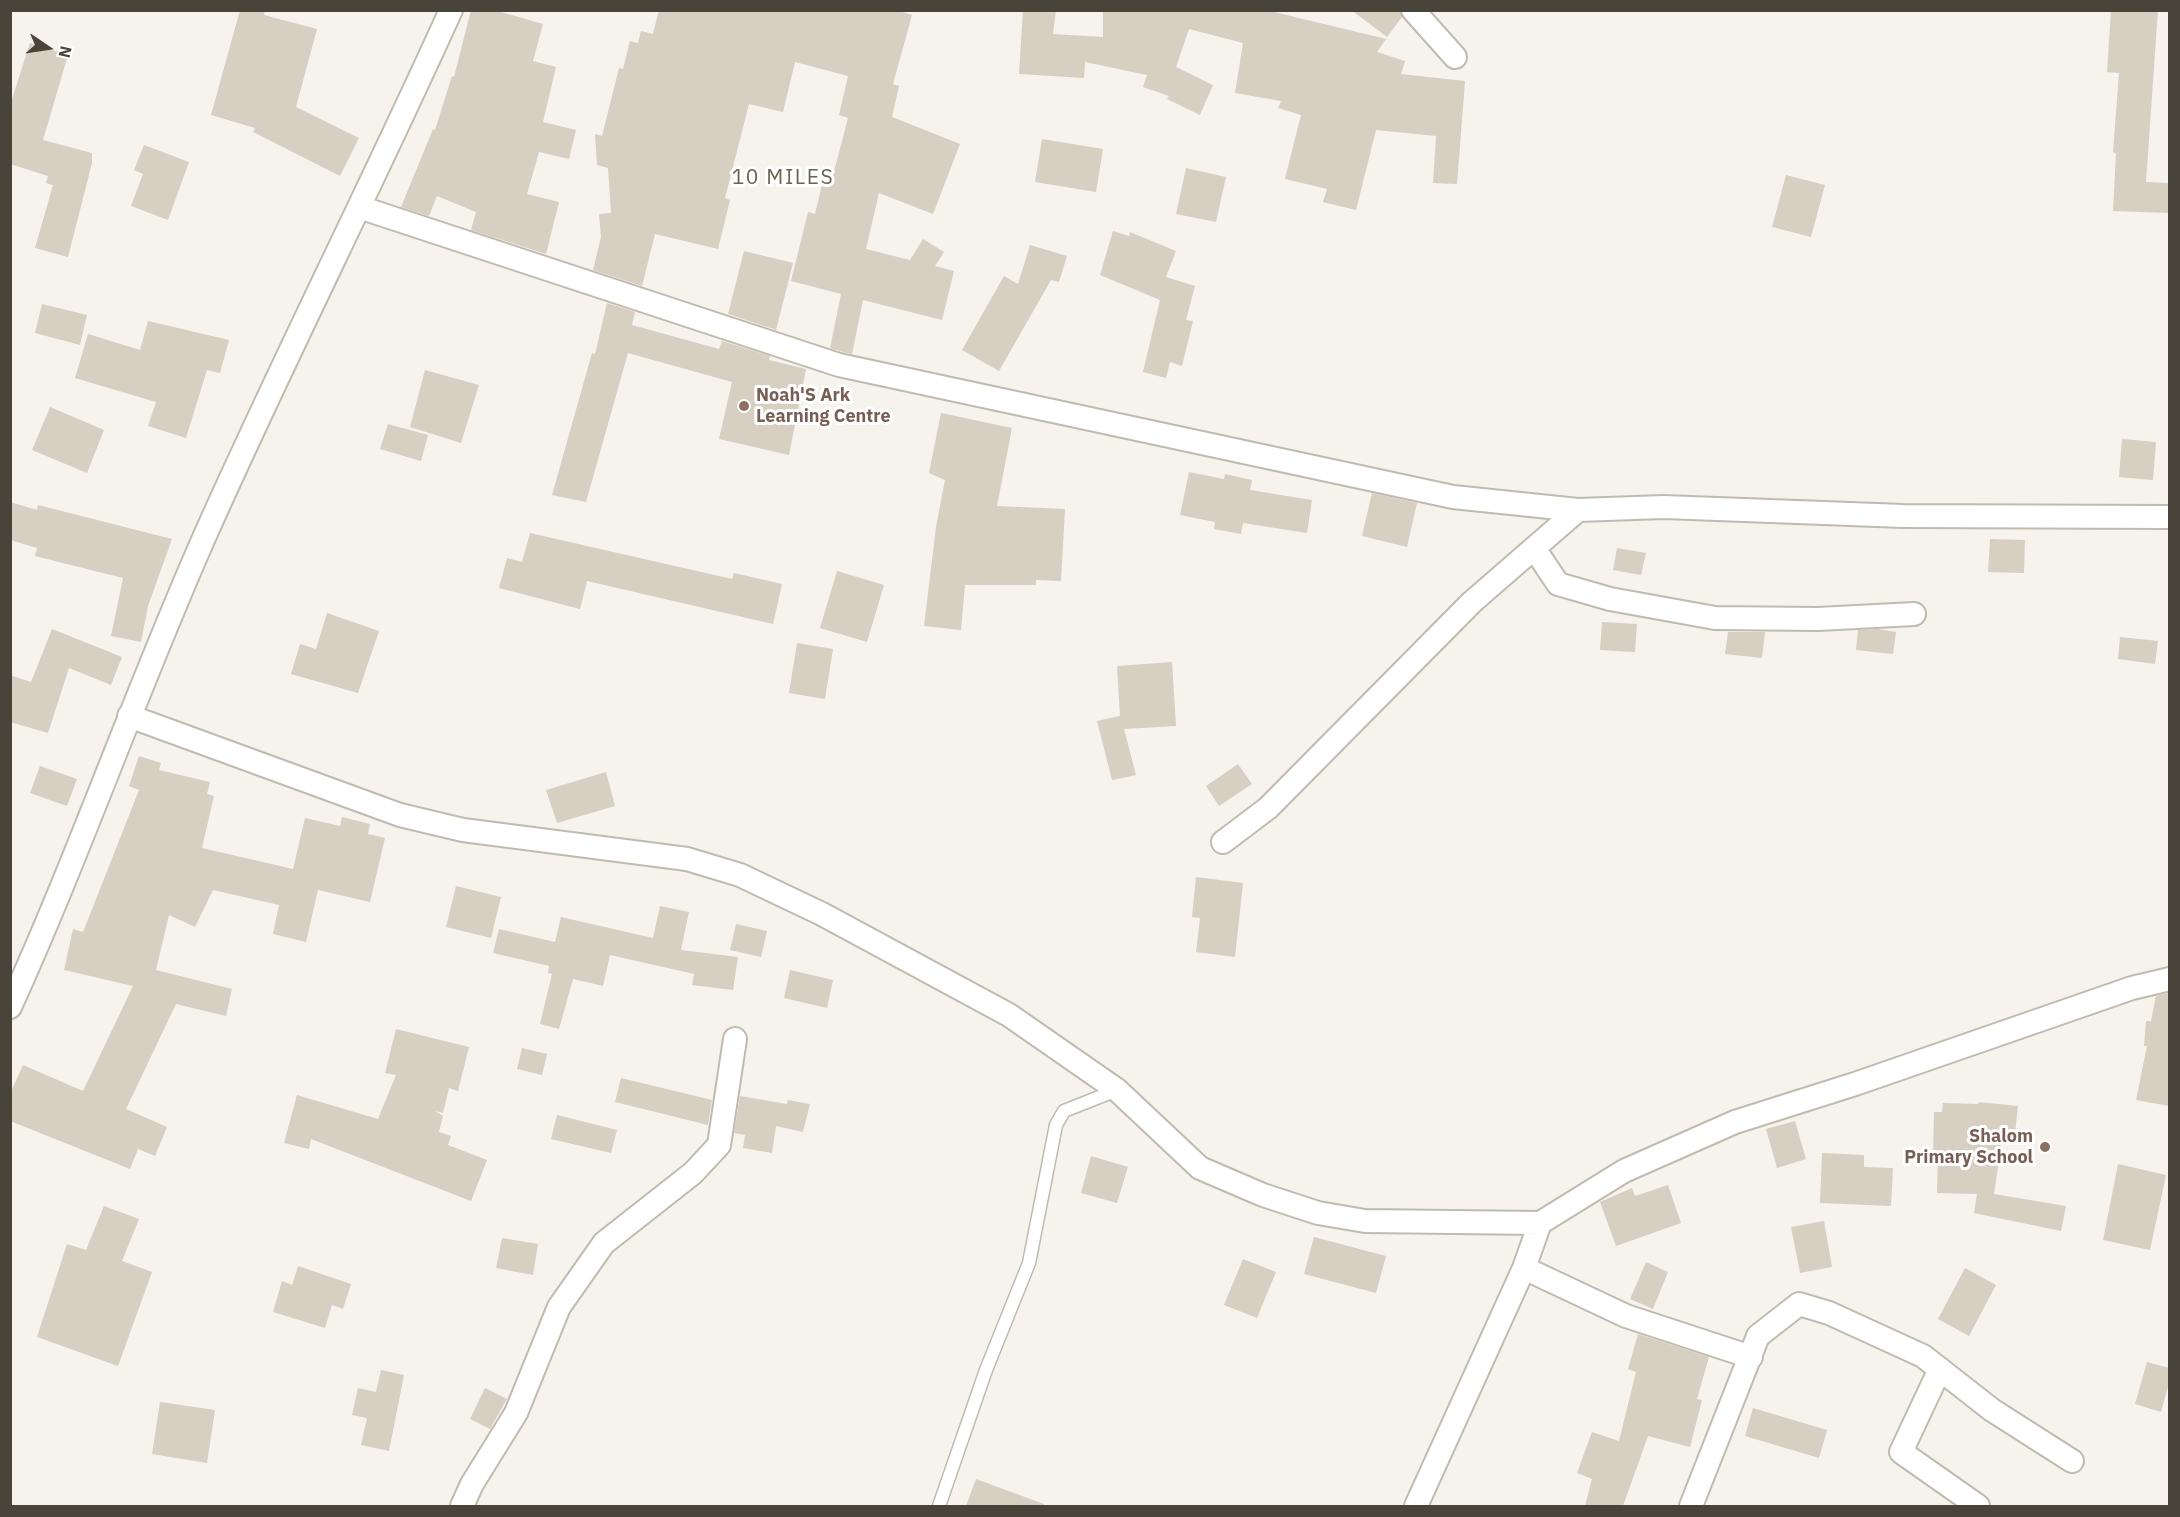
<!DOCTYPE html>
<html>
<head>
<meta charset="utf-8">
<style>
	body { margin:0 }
	#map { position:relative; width:2180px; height:1517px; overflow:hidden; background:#f5f3ec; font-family:"IBM Plex Sans",sans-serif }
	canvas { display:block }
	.frame { position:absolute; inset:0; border:12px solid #49443a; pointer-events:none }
	.north { position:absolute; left:18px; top:18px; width:60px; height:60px; -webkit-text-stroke:4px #fff; paint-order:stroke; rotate:103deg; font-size:16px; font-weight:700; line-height:24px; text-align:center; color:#49443a }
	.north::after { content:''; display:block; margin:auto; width:21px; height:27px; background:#49443a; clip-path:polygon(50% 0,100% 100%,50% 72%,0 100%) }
</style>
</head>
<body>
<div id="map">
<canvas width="2180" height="1517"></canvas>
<div class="frame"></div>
<div class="north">N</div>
</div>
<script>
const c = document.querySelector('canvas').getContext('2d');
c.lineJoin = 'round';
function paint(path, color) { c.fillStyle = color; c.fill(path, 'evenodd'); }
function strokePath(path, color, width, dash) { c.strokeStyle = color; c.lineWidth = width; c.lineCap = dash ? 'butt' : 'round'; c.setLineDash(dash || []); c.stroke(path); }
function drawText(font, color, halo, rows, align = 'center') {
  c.font = font + ' "IBM Plex Sans",sans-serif'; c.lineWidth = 6; c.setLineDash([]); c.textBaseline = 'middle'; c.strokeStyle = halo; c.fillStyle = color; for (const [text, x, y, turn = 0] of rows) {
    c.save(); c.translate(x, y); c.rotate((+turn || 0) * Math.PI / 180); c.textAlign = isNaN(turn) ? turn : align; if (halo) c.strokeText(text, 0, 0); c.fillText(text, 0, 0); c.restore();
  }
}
const building = new Path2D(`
	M 240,10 L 265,10 L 264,15 L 317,29 L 296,107 L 359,138 L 340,176 L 253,132 L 255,128 L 211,115 Z
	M 471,10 L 494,10 L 543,24 L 533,61 L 556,67 L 543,122 L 576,130 L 569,159 L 539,152 L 527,194 L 559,202 L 546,254 L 471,230 L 476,212 L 437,196 L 429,216 L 401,207 L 433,129 L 435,130 L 452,76 L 454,77 Z
	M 659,10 L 896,10 L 912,15 L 893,84 L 899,86 L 892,117 L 960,144 L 933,214 L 879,193 L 866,249 L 910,260 L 923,239 L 944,252 L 935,266 L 954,271 L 942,320 L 863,300 L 852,354 L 843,352 L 830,348 L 841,294 L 791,281 L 808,212 L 815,214 L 824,176 L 832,179 L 848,118 L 839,115 L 848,76 L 795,62 L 783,112 L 749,104 L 725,198 L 730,200 L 718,249 L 655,234 L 642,286 L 593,270 L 601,237 L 599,214 L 611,213 L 608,168 L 597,165 L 595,134 L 602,136 L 619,68 L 623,69 L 630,41 L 638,43 L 641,31 L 653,34 Z
	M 1023,10 L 1056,10 L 1053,34 L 1103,37 L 1103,10 L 1266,10 L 1386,39 L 1377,52 L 1405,61 L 1401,74 L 1465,81 L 1457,184 L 1433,183 L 1436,136 L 1376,130 L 1356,210 L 1323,202 L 1327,189 L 1285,179 L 1301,115 L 1278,108 L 1281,101 L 1235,93 L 1243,43 L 1189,29 L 1176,67 L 1213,85 L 1200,115 L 1167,99 L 1169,96 L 1143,87 L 1147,75 L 1085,62 L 1084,78 L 1019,74 Z
	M 1351,10 L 1400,10 L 1402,17 L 1387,37 Z
	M 2111,10 L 2158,10 L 2146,182 L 2169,183 L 2169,213 L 2113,211 L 2116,153 L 2113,152 L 2119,73 L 2107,72 Z
	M 30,43 L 68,55 L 43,140 L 92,153 L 92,163 L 68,257 L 35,248 L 53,185 L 46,183 L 48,176 L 10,164 L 10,105 Z
	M 1042,139 L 1103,149 L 1096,192 L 1035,182 Z
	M 144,145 L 189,162 L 168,220 L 131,206 L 143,174 L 134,170 Z
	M 1186,168 L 1226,177 L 1216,222 L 1176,214 Z
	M 1786,175 L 1825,185 L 1811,237 L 1772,227 Z
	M 1113,231 L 1129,236 L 1130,232 L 1176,251 L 1166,277 L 1195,286 L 1186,320 L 1193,321 L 1182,366 L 1170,362 L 1166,378 L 1143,372 L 1160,300 L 1100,275 Z
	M 1030,245 L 1067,256 L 1059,282 L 1051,280 L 999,371 L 962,350 L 1004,276 L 1018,284 Z
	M 744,251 L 793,263 L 776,330 L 728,314 Z
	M 607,303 L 635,312 L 632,325 L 719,349 L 722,341 L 770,356 L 769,360 L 806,369 L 789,455 L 719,439 L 732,382 L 628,353 L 586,502 L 552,495 L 592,353 L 595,354 Z
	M 42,304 L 87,315 L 80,345 L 35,333 Z
	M 148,321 L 229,340 L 220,373 L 207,370 L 186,438 L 148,426 L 156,402 L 75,378 L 88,334 L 140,350 Z
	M 425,370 L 479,385 L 461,443 L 410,427 Z
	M 50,407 L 104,430 L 87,473 L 32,450 Z
	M 941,413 L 1012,428 L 997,506 L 1065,509 L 1061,581 L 1036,580 L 1036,585 L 965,585 L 961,630 L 924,626 L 936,527 L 945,480 L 929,473 Z
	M 388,424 L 428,435 L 421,461 L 380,449 Z
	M 2122,439 L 2156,442 L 2153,480 L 2119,477 Z
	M 1189,472 L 1224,479 L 1225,474 L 1252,480 L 1250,490 L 1312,500 L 1307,533 L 1243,523 L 1241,534 L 1214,529 L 1215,522 L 1180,515 Z
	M 1372,493 L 1417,503 L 1407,547 L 1362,536 Z
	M 10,502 L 37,510 L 38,505 L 172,539 L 148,606 L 141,642 L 111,636 L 123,578 L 35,556 L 37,548 L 10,540 Z
	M 530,533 L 732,579 L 734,573 L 782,584 L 773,624 L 587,581 L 580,609 L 499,588 L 507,558 L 522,562 Z
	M 1990,539 L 2025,540 L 2024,573 L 1988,572 Z
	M 1617,548 L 1646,553 L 1641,575 L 1613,570 Z
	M 837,571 L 884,585 L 867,642 L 820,628 Z
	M 327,613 L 379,631 L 358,693 L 291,674 L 300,644 L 316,649 Z
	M 1602,622 L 1637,624 L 1635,652 L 1600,650 Z
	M 52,629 L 122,657 L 111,685 L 69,668 L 48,733 L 10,722 L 10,675 L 31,682 Z
	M 1878,629 L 1896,632 L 1893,654 L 1856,650 L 1858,630 Z
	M 1728,632 L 1765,632 L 1762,658 L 1725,654 Z
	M 2120,637 L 2158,641 L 2155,664 L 2118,659 Z
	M 797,643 L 833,649 L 825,699 L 789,693 Z
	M 1172,662 L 1176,726 L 1124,729 L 1136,775 L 1112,780 L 1097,721 L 1120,716 L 1117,666 Z
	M 139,756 L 161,763 L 159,770 L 210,782 L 207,794 L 214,796 L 202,848 L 293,869 L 305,818 L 340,826 L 342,817 L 370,824 L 368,834 L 385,838 L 370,902 L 318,890 L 306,942 L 273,934 L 279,905 L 213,890 L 195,927 L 169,915 L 156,970 L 232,989 L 226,1016 L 176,1004 L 126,1109 L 167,1127 L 155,1156 L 138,1149 L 130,1169 L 10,1121 L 10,1094 L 23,1065 L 83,1091 L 133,986 L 64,970 L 73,929 L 83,932 L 139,790 L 129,786 Z
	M 1238,764 L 1252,784 L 1219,806 L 1206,786 Z
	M 40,766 L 77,779 L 67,806 L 30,793 Z
	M 606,772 L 615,806 L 557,823 L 546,790 Z
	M 1196,877 L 1243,883 L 1235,957 L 1196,952 L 1200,918 L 1192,917 Z
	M 456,886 L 501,897 L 491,938 L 446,927 Z
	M 660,906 L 689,912 L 681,950 L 738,957 L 733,990 L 692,985 L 694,974 L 610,955 L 603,986 L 573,979 L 559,1029 L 540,1024 L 552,974 L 548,973 L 549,966 L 493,953 L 499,929 L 555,942 L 561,917 L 653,938 Z
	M 736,924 L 767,931 L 761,957 L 730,950 Z
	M 790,970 L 833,980 L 827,1008 L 784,998 Z
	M 2169,993 L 2169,1106 L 2136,1100 L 2147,1046 L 2144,1046 L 2146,1021 L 2151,1021 L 2156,996 Z
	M 396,1029 L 469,1047 L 458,1091 L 449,1088 L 443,1113 L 435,1111 L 443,1116 L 439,1132 L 451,1136 L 448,1145 L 487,1160 L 471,1201 L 311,1139 L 309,1149 L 284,1143 L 297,1095 L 378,1119 L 396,1075 L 385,1073 Z
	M 522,1048 L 547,1054 L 542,1075 L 517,1069 Z
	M 621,1078 L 712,1100 L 708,1125 L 615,1102 Z
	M 740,1096 L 787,1104 L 788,1100 L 810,1104 L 803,1132 L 776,1126 L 772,1153 L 743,1148 L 745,1135 L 734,1133 Z
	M 1979,1102 L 2018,1106 L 2014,1142 L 2002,1141 L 1994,1194 L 2066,1206 L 2061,1231 L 1974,1213 L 1977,1194 L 1937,1193 L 1938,1157 L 1933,1156 L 1934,1112 L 1942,1112 L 1943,1103 L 1978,1104 Z
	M 557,1115 L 617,1130 L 611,1153 L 551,1139 Z
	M 1795,1121 L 1806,1159 L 1777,1168 L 1766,1129 Z
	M 1822,1153 L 1864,1155 L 1864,1167 L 1893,1168 L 1891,1206 L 1820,1203 Z
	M 1091,1156 L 1128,1167 L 1117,1203 L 1081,1193 Z
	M 2118,1164 L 2166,1175 L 2150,1250 L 2103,1240 Z
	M 1668,1185 L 1681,1223 L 1616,1246 L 1600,1202 L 1632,1188 L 1635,1196 Z
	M 104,1206 L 139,1219 L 122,1261 L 152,1272 L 118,1366 L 37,1337 L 67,1244 L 86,1250 Z
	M 1824,1221 L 1832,1267 L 1800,1273 L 1791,1227 Z
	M 1314,1237 L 1386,1256 L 1376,1293 L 1304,1274 Z
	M 502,1238 L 538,1244 L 533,1275 L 496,1268 Z
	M 1243,1259 L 1276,1272 L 1257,1318 L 1224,1305 Z
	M 1646,1262 L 1668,1272 L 1653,1309 L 1630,1299 Z
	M 298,1266 L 351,1284 L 343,1309 L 332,1305 L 325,1328 L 273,1312 L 282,1281 L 292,1285 Z
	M 1965,1268 L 1996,1285 L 1969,1336 L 1938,1319 Z
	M 1638,1334 L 1709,1357 L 1697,1399 L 1702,1400 L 1690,1447 L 1648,1436 L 1623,1506 L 1585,1506 L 1592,1479 L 1577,1473 L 1592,1432 L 1619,1441 L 1636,1372 L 1628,1369 Z
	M 2147,1362 L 2169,1368 L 2169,1383 L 2161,1412 L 2135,1404 Z
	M 381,1370 L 404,1375 L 389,1451 L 361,1445 L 367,1418 L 352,1415 L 358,1388 L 376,1392 Z
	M 485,1388 L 507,1399 L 490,1429 L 470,1419 Z
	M 160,1402 L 215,1410 L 207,1463 L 152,1454 Z
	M 1753,1408 L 1827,1430 L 1819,1458 L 1745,1436 Z
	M 976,1479 L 1044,1504 L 1043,1506 L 966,1506 Z`);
const lane = new Path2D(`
	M 939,1506 L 986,1370 L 1029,1263 L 1056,1125 L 1064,1111 L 1117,1090`);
const street = new Path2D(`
	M 1413,10 L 1455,57
	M 359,207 L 839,365 L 1453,497 L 1578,510 L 1664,507 L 1903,516 L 2170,517
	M 1534,548 L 1558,584 L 1610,599 L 1715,618 L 1818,619 L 1914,614
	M 129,716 L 400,815 L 463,830 L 687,859 L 740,875 L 822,914 L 1009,1015 L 1117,1090 L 1200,1168 L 1263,1195 L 1318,1213 L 1365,1221 L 1540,1223 L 1624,1171 L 1735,1122 L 1855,1084 L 2132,988 L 2170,979
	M 1223,842 L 1268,808 L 1472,602 L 1578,510
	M 10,1007 C 81,851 137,688 207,531 C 285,356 372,185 451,10
	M 1524,1268 L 1626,1316 L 1751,1357
	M 1940,1369 L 1901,1452 L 1978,1506
	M 462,1506 L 472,1484 L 516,1413 L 559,1307 L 604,1243 L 693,1173 L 719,1145 L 735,1039
	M 1416,1506 L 1524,1268 L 1540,1223
	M 1691,1506 L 1758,1336 L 1799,1304 L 1829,1313 L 1923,1356 L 1992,1410 L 2072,1461`);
const markers = [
	[744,406,6,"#8d6e63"],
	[2045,1147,6,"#8d6e63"]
];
const educationNames = [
	["Noah'S Ark",756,396],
	["Learning Centre",756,417],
	["Shalom",2033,1137,"right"],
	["Primary School",2033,1158,"right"]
];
const quarterNames = [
	["10 MILES",783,178]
];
paint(building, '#d6cfc2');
strokePath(lane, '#c0bbaf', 15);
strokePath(street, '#c0bbaf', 26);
strokePath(lane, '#fff', 12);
strokePath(street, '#fff', 22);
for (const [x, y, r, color] of markers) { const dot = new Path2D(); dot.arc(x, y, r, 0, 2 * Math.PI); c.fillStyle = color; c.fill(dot); strokePath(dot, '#fff', 2); }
drawText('bold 18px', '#785e54', '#fff', educationNames, 'left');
c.letterSpacing = '1.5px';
drawText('21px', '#6b6252', '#fff', quarterNames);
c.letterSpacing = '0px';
</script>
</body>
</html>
